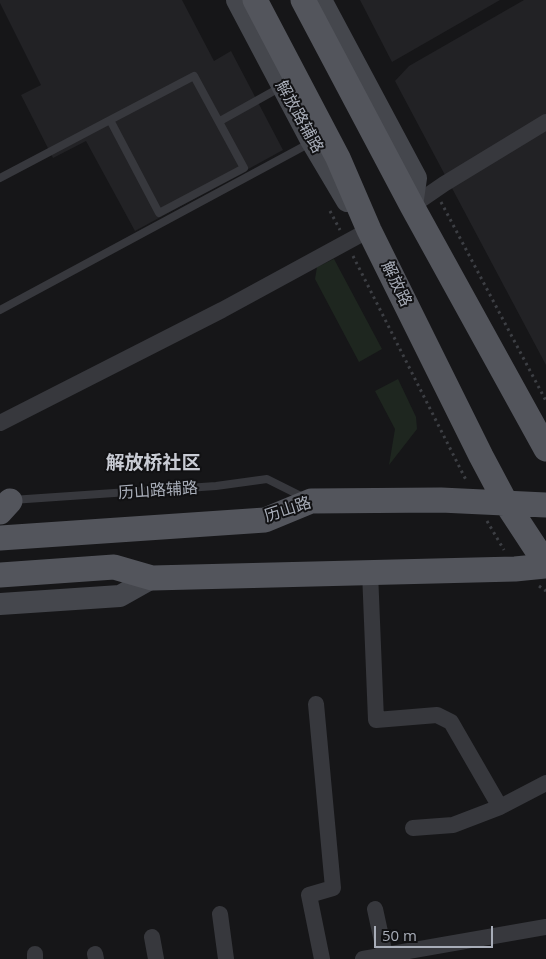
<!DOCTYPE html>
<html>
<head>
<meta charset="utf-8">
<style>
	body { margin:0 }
	#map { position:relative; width:546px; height:959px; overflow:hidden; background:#161618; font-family:"Open Sans",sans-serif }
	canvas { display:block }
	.scale { position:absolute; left:374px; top:926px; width:119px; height:22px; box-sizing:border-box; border:2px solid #a8adb8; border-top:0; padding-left:6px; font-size:15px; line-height:18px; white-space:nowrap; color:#a8adb8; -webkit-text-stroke:4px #111113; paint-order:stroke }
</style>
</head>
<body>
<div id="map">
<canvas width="546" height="959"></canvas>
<div class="scale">50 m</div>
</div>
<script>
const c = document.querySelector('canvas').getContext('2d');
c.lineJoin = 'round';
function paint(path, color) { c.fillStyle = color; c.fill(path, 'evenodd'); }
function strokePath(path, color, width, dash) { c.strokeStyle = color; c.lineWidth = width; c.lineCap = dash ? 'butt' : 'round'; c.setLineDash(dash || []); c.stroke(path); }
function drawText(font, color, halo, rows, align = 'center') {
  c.font = font + ' "Open Sans","Noto Sans SC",sans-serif'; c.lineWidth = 4; c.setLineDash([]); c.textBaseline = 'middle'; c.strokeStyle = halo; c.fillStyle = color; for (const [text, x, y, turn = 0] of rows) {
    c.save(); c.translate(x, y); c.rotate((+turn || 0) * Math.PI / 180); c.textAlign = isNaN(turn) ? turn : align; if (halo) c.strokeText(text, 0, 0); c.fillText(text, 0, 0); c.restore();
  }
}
const built = new Path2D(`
	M 0,0 L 182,0 L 214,61 L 231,51 L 283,150 L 135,231 L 86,141 L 53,158 L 21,95 L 41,85 L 0,3 Z
	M 360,0 L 500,0 L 392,62 Z
	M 524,0 L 546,0 L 546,365 L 395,81 L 409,66 Z`);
const green = new Path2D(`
	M 334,259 L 382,349 L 359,362 L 315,279 L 317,267 Z
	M 398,379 L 416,417 L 417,429 L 389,465 L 395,429 L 375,391 Z`);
const path = new Path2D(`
	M 441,202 L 546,401
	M 330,211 L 340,230
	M 353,256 L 467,482
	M 487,521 L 504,550
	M 539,586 L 546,591`);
const lane = new Path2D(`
	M 194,76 L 244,168 L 159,213 L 110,120 Z
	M 220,121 L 281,87
	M 0,178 L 110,120
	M 0,310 L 310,143
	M 12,500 L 216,486 L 267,479 L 305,498`);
const street = new Path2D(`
	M 412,206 L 444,184 L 546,122
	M 0,423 L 222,310 L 369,230
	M 370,572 L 376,720 L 437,715 L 451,722 L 500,807 L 546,783
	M 316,704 L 333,888 L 309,895 L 322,959
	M 413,828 L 453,825 L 500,807
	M 375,909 L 385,955
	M 220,914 L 226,959
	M 152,937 L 156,959
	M 35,954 L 35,959
	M 95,954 L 96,959
	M 363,959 L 546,927`);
const secondary = new Path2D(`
	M 237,0 L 312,142 L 347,201
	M 321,0 L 416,178 L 412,206
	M 0,604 L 120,596 L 152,578`);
const primary = new Path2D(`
	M 255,0 L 338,158 L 369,230 L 481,456 L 506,503 L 546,564
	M 303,0 L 412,206 L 546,449
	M 0,512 L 10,501
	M 0,538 L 265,520 L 311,501 L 441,500 L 546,505
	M 0,575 L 114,567 L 152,578 L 515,569 L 546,566`);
const streetNames = [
	["解放路辅路",299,117,61],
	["解放路",396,284,64],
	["历山路辅路",158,491,-4],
	["历山路",288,510,-18]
];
const quarterNames = [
	["解放桥社区",153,464]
];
paint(built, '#222225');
paint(green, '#1e261f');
strokePath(path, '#3d3f44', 3, [2.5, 4]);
strokePath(lane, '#37383d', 8);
strokePath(street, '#37383d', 16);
strokePath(secondary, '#45474d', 22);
strokePath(primary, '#53555c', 25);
drawText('16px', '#a8adb8', '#111113', streetNames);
drawText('bold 19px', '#c9ccd4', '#111113', quarterNames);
</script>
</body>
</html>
